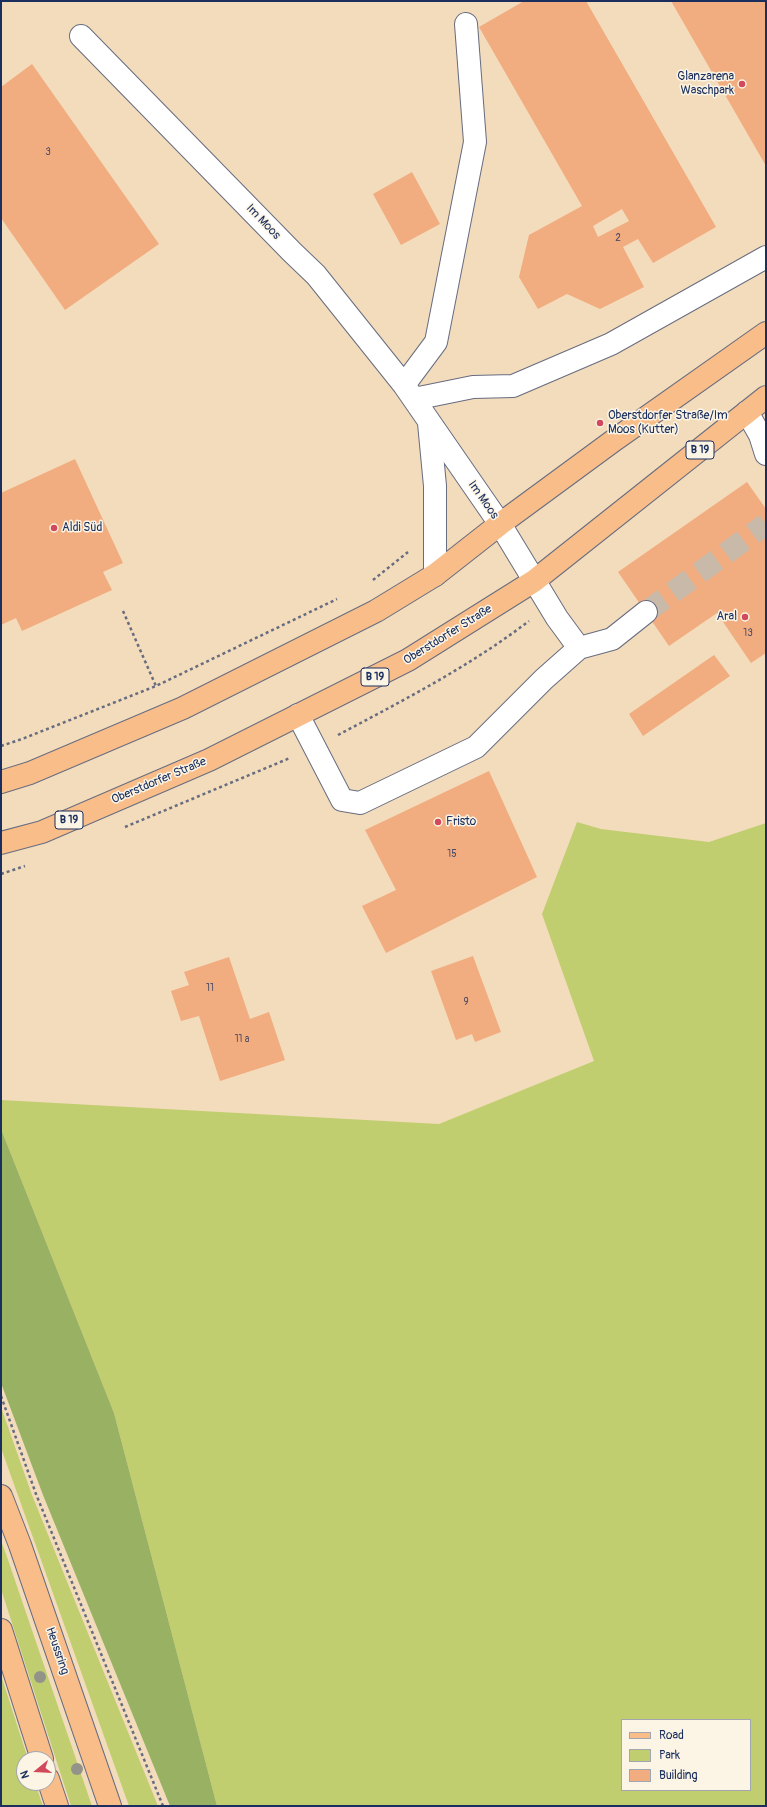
<!DOCTYPE html>
<html>
<head>
<meta charset="utf-8">
<style>
	body { margin:0 }
	#map { position:relative; width:767px; height:1807px; overflow:hidden; background:#f3dcbc; font-family:Pangolin,sans-serif }
	canvas { display:block }
	.frame { position:absolute; inset:0; border:2px solid #1b2f5e; pointer-events:none }
	.legend { position:absolute; left:621px; top:1719px; width:130px; height:72px; box-sizing:border-box; background:#fcf5e5; border:1px solid #a2a6af; margin:0; padding:5px 7px; list-style:none; font-size:12px; color:#1b2f5e }
	.legend li { display:flex; align-items:center; gap:8px; height:20px }
	.legend b { width:20px; border:1px solid #a2a6af }
	.north { position:absolute; left:16px; top:1751px; width:40px; height:40px; box-sizing:border-box; background:#fcf5e5; border:1px solid #a2a6af; border-radius:50%; rotate:252deg; font-size:11px; font-weight:700; line-height:16px; text-align:center; color:#1b2f5e }
	.north::after { content:''; display:block; margin:auto; width:14px; height:18px; background:#d1495b; clip-path:polygon(50% 0,100% 100%,50% 72%,0 100%) }
</style>
</head>
<body>
<div id="map">
<canvas width="767" height="1807"></canvas>
<div class="frame"></div>
<ul class="legend">
<li><b style="height:5px;background:#f8bd89"></b>Road</li>
<li><b style="height:11px;background:#c1ce70"></b>Park</li>
<li><b style="height:11px;background:#f1ac7f"></b>Building</li>
</ul>
<div class="north">N</div>
</div>
<script>
const c = document.querySelector('canvas').getContext('2d');
c.lineJoin = 'round';
function paint(path, color) { c.fillStyle = color; c.fill(path, 'evenodd'); }
function strokePath(path, color, width, dash) { c.strokeStyle = color; c.lineWidth = width; c.lineCap = dash ? 'butt' : 'round'; c.setLineDash(dash || []); c.stroke(path); }
function drawText(font, color, halo, rows, align = 'center') {
  c.font = font + ' Pangolin,sans-serif'; c.lineWidth = 3; c.setLineDash([]); c.textBaseline = 'middle'; c.strokeStyle = halo; c.fillStyle = color; for (const [text, x, y, turn = 0] of rows) {
    c.save(); c.translate(x, y); c.rotate((+turn || 0) * Math.PI / 180); c.textAlign = isNaN(turn) ? turn : align; if (halo) c.strokeText(text, 0, 0); c.fillText(text, 0, 0); c.restore();
  }
}
const green = new Path2D(`
	M 577,822 L 601,829 L 709,842 L 766,823 L 766,1806 L 217,1806 L 114,1413 L 1,1129 L 1,1100 L 439,1124 L 594,1061 L 542,914 ZM 622,1720 L 750,1720 L 750,1790 L 622,1790 Z
	M 1,1407 L 32,1495 L 158,1806 L 129,1806 L 1,1448 Z
	M 1,1541 L 5,1551 L 92,1806 L 71,1806 L 1,1589 Z
	M 1,1675 L 28,1759 L 24,1759 L 24,1783 L 35,1783 L 43,1806 L 1,1806 Z`);
const forest = new Path2D(`
	M 1,1129 L 114,1413 L 217,1806 L 170,1806 L 43,1495 L 1,1383 Z`);
const building = new Path2D(`
	M 524,1 L 586,1 L 716,227 L 653,263 L 638,239 L 623,247 L 644,287 L 600,309 L 567,294 L 538,309 L 519,277 L 529,235 L 582,206 L 479,27 ZM 622,209 L 629,221 L 598,237 L 593,226 Z
	M 671,1 L 766,1 L 766,166 Z
	M 32,64 L 159,244 L 65,310 L 1,218 L 1,87 Z
	M 412,172 L 440,224 L 401,245 L 373,194 Z
	M 75,459 L 123,563 L 103,572 L 112,590 L 22,631 L 16,618 L 1,625 L 1,493 Z
	M 747,482 L 766,509 L 766,653 L 751,663 L 717,613 L 669,646 L 618,572 Z
	M 714,655 L 730,676 L 643,736 L 629,714 Z
	M 489,771 L 537,877 L 386,953 L 362,906 L 396,890 L 365,830 Z
	M 473,956 L 501,1032 L 475,1042 L 472,1034 L 456,1040 L 431,971 Z
	M 229,957 L 250,1019 L 269,1012 L 285,1060 L 220,1081 L 199,1016 L 181,1021 L 171,991 L 189,985 L 184,972 Z`);
const minorTunnel = new Path2D(`
	M 646,612 L 766,524`);
const path = new Path2D(`
	M 373,580 L 408,552
	M 123,611 L 156,686
	M 338,735 C 404,700 470,666 529,621
	M 1,746 L 22,739 L 156,686 L 337,599
	M 125,827 L 290,758
	M 1,874 L 25,866
	M 1,1396 L 36,1494 L 163,1806`);
const minor = new Path2D(`
	M 81,36 L 292,252 L 316,275 L 404,385 L 500,524 L 557,618 L 579,648 L 612,639 L 646,612
	M 404,385 L 436,342 L 475,142 L 466,24
	M 414,399 L 473,387 L 513,386 L 611,344 L 766,257
	M 747,412 L 760,435 L 766,454
	M 429,423 L 435,486 L 435,575
	M 298,715 L 342,800 L 360,803 L 476,747 L 544,679 L 579,648`);
const major = new Path2D(`
	M 1,782 L 30,773 L 183,708 L 376,611 L 435,575 L 500,524 L 613,441 L 766,333
	M 1,843 L 42,832 L 209,760 L 408,660 L 534,581 L 766,397
	M 1,1496 L 20,1545 L 110,1806
	M 1,1630 L 42,1759
	M 48,1779 L 57,1806`);
const trees = [
	[40,1677],
	[77,1769]
];
const markers = [
	[742,84,4,"#d1495b"],
	[600,423,4,"#d1495b"],
	[54,528,4,"#d1495b"],
	[745,617,4,"#d1495b"],
	[438,822,4,"#d1495b"]
];
const numberNames = [
	["3",48,152],
	["2",618,238],
	["13",748,633],
	["15",452,854],
	["11",210,988],
	["9",466,1002],
	["11 a",242,1039]
];
const shields = [
	[700,450,28],
	[375,677,28],
	[69,820,28]
];
const shieldNames = [
	["B 19",700,450],
	["B 19",375,677],
	["B 19",69,820]
];
const poiNames = [
	["Glanzarena",734,77,"right"],
	["Waschpark",734,91,"right"],
	["Oberstdorfer Straße/Im",608,416],
	["Moos (Kutter)",608,430],
	["Aldi Süd",62,528],
	["Aral",737,617,"right"],
	["Fristo",446,822]
];
const streetNames = [
	["Im Moos",263,222,46],
	["Im Moos",483,500,55],
	["Oberstdorfer Straße",448,635,-32],
	["Oberstdorfer Straße",159,781,-23],
	["Heussring",57,1651,71]
];
paint(green, '#c1ce70');
paint(forest, '#98b162');
paint(building, '#f1ac7f');
strokePath(minorTunnel, '#c8b9a9', 22, [22, 11]);
strokePath(minor, '#676c7f', 24);
strokePath(major, '#676c7f', 24);
strokePath(path, '#676c7f', 2.5, [3, 3]);
strokePath(minor, '#fff', 22);
strokePath(major, '#f8bd89', 22);
c.fillStyle = '#93938a';
for (const [x, y] of trees) { c.beginPath(); c.arc(x, y, 6, 0, 2 * Math.PI); c.fill(); }
for (const [x, y, r, color] of markers) { const dot = new Path2D(); dot.arc(x, y, r, 0, 2 * Math.PI); c.fillStyle = color; c.fill(dot); strokePath(dot, '#fcf5e5', 1.5); }
drawText('10px', '#504e66', null, numberNames);
for (const [x, y, w] of shields) { const box = new Path2D(); box.roundRect(x - w / 2, y - 9, w, 18, 3); c.fillStyle = '#fcf5e5'; c.fill(box); strokePath(box, '#1b2f5e', 1); }
drawText('bold 11px', '#1b2f5e', null, shieldNames);
drawText('12px', '#1b2f5e', '#fcf5e5', poiNames, 'left');
drawText('12px', '#1b2f5e', '#fcf5e5', streetNames);
</script>
</body>
</html>
